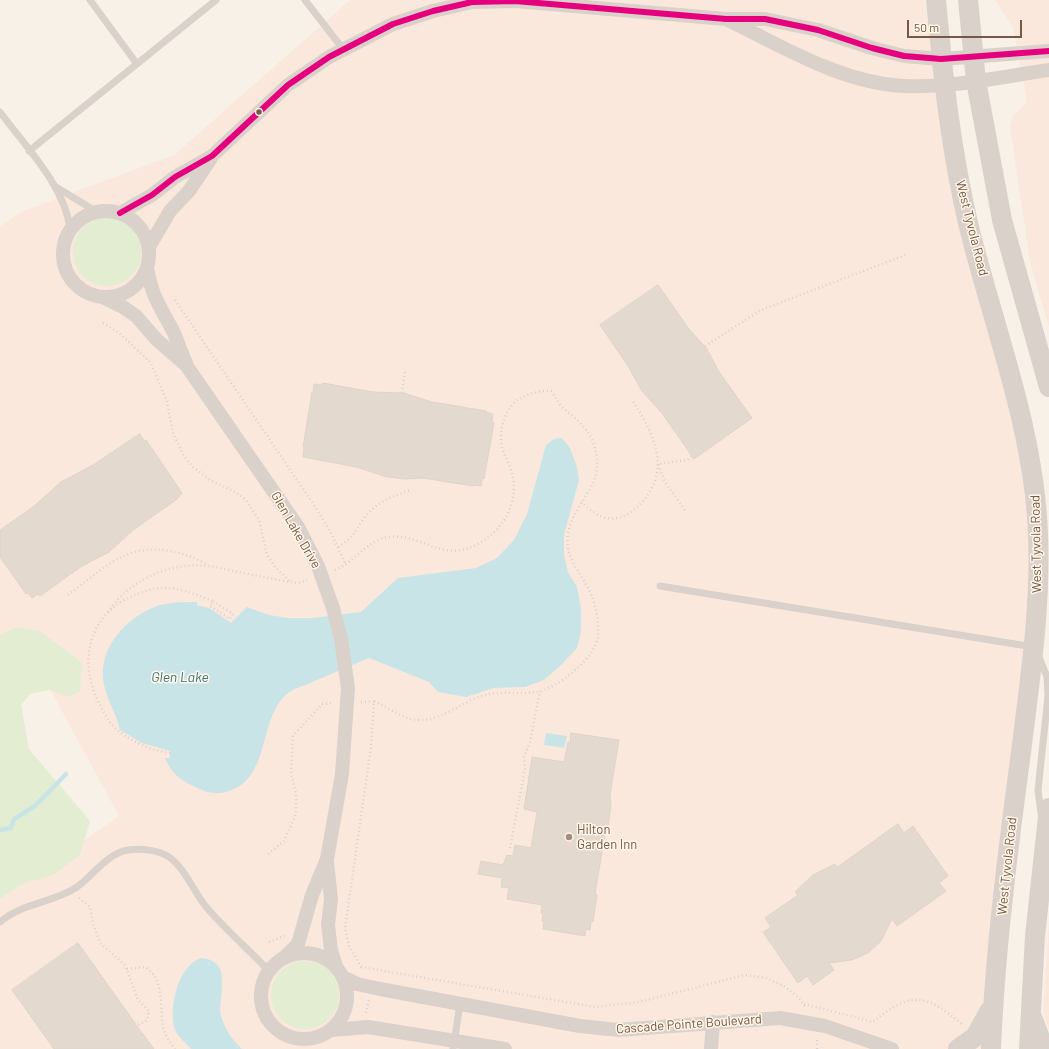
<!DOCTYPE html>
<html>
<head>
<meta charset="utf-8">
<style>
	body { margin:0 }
	#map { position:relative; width:1049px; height:1049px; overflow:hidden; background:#f7f1e7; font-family:Barlow,sans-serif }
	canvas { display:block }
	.scale { position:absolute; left:907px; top:20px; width:115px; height:18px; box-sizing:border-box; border:2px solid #755847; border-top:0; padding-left:5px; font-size:12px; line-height:14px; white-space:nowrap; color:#755847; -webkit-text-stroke:3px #fff6e8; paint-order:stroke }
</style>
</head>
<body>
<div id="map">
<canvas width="1049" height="1049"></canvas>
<div class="scale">50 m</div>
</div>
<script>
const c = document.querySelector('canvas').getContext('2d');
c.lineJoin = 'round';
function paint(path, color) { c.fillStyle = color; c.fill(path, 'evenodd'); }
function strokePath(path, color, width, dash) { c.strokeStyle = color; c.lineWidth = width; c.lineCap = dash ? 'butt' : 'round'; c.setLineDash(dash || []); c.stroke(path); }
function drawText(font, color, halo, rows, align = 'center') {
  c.font = font + ' Barlow,sans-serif'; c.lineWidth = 3; c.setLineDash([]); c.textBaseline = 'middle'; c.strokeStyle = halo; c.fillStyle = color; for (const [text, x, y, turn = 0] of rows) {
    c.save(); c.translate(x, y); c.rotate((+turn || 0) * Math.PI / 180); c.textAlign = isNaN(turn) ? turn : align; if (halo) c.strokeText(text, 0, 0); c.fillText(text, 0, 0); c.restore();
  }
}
const commercial = new Path2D(`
	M 350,0 L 925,0 L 934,73 L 996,344 L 1029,503 L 1031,599 L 983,1049 L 0,1049 L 0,899 L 119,816 L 16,627 L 0,635 L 0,226 L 23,211 L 174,155 Z
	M 995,0 L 1049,0 L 1049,327 L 1030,262 L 1010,127 L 1013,116 L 1027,102 L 1013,27 Z
	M 1049,923 L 1049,1030 L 1045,1020 L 1043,1010 Z`);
const green = new Path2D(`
	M73 252a34 34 0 1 1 68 0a34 34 0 1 1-68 0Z
	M 16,627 L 40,631 L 82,663 L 80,691 L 70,697 L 50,690 L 30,694 L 21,705 L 29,749 L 90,821 L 80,855 L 53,875 L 22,884 L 0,899 L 0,635 Z
	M271 995a34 34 0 1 1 68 0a34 34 0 1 1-68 0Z`);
const water = new Path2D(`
	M 562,438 L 570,448 L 577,467 L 579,480 L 564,535 L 564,555 L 568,572 L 577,587 L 581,608 L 581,632 L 577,648 L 561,665 L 544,680 L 525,687 L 494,688 L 466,697 L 438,692 L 429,682 L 369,658 C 349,666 330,675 310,683 C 303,686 293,689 288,693 C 257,718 272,777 229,791 C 220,794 211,794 202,790 C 183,781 174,778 165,758 L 170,758 L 170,751 L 142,743 L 120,730 C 116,712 105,697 103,679 C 100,647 125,620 152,608 C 165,602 183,602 197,602 L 197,605 L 209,608 L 231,623 L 247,607 L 269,615 L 289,618 L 313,618 L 361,612 L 398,578 L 476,568 L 497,558 L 514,540 L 527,514 L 546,445 L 554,439 Z
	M 546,733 L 567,736 L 564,748 L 544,745 Z
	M 201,958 C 234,961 218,994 221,1015 C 224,1028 232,1040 242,1049 L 191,1049 C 186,1043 178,1037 175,1030 C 168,1009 178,965 201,958 Z`);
const stream = new Path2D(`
	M 0,830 L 11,828 L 14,819 L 35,806 L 66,774`);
const building = new Path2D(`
	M 658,285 L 689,329 L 707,349 L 719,372 L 752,418 L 694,459 L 662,413 L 642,391 L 628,366 L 600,325 Z
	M 323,383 L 373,392 L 404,393 L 432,402 L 486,411 L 486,412 L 493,414 L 492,422 L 494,423 L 484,479 L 482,478 L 481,486 L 473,485 L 473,486 L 423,478 L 405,479 L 387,477 L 356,467 L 303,457 L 304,447 L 303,447 L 312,392 L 313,393 L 314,384 L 322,385 Z
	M 140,434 L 144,441 L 146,440 L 182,493 L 176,500 L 133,530 L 109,552 L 82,566 L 40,596 L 38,594 L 32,598 L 28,593 L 26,594 L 0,557 L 0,530 L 33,507 L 61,482 L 93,465 Z
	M 571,733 L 619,740 L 610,795 L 611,804 L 608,829 L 606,828 L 595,894 L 597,895 L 593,922 L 591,921 L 590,930 L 586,929 L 585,936 L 543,929 L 544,921 L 542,921 L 543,914 L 541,913 L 542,905 L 507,899 L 509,888 L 501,887 L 502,878 L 478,874 L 481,861 L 503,865 L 507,855 L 513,856 L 515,845 L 531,848 L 537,812 L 524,809 L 532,757 L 564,762 L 568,742 L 570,742 Z
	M 898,824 L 904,833 L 913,826 L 948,876 L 939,883 L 946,891 L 897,926 L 892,919 L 881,941 L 868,953 L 852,960 L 829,963 L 834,970 L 813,985 L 807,976 L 798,983 L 763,932 L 771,927 L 765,918 L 798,895 L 795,892 L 813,875 L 835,864 L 837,867 Z
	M 78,943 L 137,1026 L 154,1049 L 54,1049 L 12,990 Z`);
const path = new Path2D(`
	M 175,300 L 314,505 L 330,531 L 346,565
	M 103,323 L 119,333 L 151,363 L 167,402 L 173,433 L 184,456 L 193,467 L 210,480 L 239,494 L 246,500 L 259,520 L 267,555 L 276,568 L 291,582
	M 705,346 L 761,310 L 908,254
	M 402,393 L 405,371
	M 581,502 C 589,509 597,516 607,518 C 633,523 658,488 658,465 C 657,440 645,420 632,400
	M 685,510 L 665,482 L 658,464 L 687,460 L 692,456
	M 338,547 C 354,538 355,530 365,517 C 377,502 393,496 410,490
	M 335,570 C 355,562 366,541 388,537 C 421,532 440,563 476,545 C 488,539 497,531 505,519 C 513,506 516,488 512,473 C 510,464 504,456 502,447 C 498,428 506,403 525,396 C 532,393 543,390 551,391 C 555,396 557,401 561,406 C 567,412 575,417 581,424 C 597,439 602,466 592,485 C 584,501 571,515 568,534 C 564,557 581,573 590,592 C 596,605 599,621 598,636 C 596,658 557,689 536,692 C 518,695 500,690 482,696 C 462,702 442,720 421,720 C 403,720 390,708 374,701
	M 68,595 C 86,582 105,564 126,555 C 152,544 184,551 208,565
	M 213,601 L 233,614 L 230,619 L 210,606 Z
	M 108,612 C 129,580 169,562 208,566 C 218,567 228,570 238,572 C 258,576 278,580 298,583 L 307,580
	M 361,702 L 374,701 L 371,747 L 345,928 L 349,946 L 363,970
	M 170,753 C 149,750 130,741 115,728 C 108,721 104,713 100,705 C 79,666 86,619 128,598 C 141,592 154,587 169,588 C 183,589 200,596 213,601
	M 510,848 L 525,769 L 524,757 L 530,742 L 540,691
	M 268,854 L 284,841 L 296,814 L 296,794 L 291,773 L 293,736 L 322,704 L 334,703
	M 79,898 L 90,907 L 93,924 L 100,943 L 125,965 L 138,1000 L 149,1011 L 147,1020 L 137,1026
	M 269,942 L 287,935
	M 361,967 L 595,1007 L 639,1002 L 745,975 L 766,978 L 784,986 L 799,998 L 806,1008
	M 127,969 L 145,967 C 167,980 158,1010 164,1030 C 166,1037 171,1043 175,1049
	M 804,1004 L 873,1022 C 912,990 926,994 963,1025
	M 366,1013 L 369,1000
	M 817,1040 L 817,1049`);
const service = new Path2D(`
	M 90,0 L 137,64
	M 305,0 L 343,49
	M 0,112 C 25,146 65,186 70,229
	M 29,151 L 216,0
	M 56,187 L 97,212
	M 660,586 L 1033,647
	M 1039,657 L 1047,677 L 1048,696 L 1038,790 L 1041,813
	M 0,922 C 22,903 53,903 77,887 C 94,875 106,854 128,850 C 141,848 158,850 169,857 C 186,869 194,893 207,908 C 226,930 249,950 269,971
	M 453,1049 L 460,1004`);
const minor = new Path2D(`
	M 728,20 C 783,47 842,83 904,86 C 952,88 1001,77 1049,70
	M63 254a43 43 0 1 1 86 0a43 43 0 1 1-86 0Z
	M 120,213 L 152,195 L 175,177 L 212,156 L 288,85 L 329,57 L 393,24 L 433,11 L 472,2 L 515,1 L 726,19 L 765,19 L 818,30 L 872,48 L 904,56 L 941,59 L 1049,51
	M 149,247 L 170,211 L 189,191 L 211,158
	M 147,268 C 152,297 160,306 173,331 C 178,341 181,353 186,363
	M 102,297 L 123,307 L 136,316 L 157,340 L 186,365 L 298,527 L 318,566 L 333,608 L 341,639 L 348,688 L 342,774 L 327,859 L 312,895 L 298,944 L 285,957
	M 327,862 L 331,899 L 328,925 L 331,950 L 336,966
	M261 996a43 43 0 1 1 86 0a43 43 0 1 1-86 0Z
	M 343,977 L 357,984 L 380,989 L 580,1026 L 618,1030 L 780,1018 L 825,1026 L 892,1049
	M 332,1030 L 368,1027 L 505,1049
	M 711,1049 L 713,1022`);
const secondary = new Path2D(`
	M 936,0 C 943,76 951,152 969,227 C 994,329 1034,428 1038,534 C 1041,607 1030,679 1021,752 C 1008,850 995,950 991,1049
	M 968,0 L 976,81 L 1002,220 L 1049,387
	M 1032,1017 L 1040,1038 L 1049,1049
	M 958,1049 L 975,1037 L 990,1010
	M 1029,1049 L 1035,936 L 1049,808`);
const bus1 = new Path2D(`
	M 120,213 L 152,195 L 175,177 L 212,156 L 288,85 L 329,57 L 393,24 L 433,11 L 472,2 L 515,1 L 726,19 L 765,19 L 818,30 L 872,48 L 904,56 L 941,59 L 1049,51`);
const markers = [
	[259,112,3.5,"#755847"],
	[569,837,4,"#a28e7f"]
];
const streetNames = [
	["West Tyvola Road",972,228,76],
	["Glen Lake Drive",296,530,60],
	["West Tyvola Road",1036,544,-91],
	["West Tyvola Road",1007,866,-84],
	["Cascade Pointe Boulevard",689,1024,-4]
];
const poiNames = [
	["Hilton",577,830],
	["Garden Inn",577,845]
];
const waterNames = [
	["Glen Lake",180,677]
];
paint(commercial, '#fbe8dd');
paint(green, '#e2edd1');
paint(water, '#c9e4e7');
strokePath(stream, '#c9e4e7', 4.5);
paint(building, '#e3d9cf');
strokePath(building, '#e0d4c9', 1);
strokePath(path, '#d9d1cb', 2.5, [1, 3]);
strokePath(service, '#dad1cb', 7);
strokePath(minor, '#dad1cb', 14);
strokePath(secondary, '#dad1cb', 20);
strokePath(bus1, '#e5007d', 6);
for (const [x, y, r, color] of markers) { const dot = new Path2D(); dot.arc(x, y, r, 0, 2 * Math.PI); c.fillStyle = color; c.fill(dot); strokePath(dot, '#fff6e8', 1.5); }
drawText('13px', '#755847', '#fff6e8', streetNames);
drawText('13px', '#755847', '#fff6e8', poiNames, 'left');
drawText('italic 14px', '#3e7682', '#fff6e8', waterNames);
</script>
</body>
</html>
